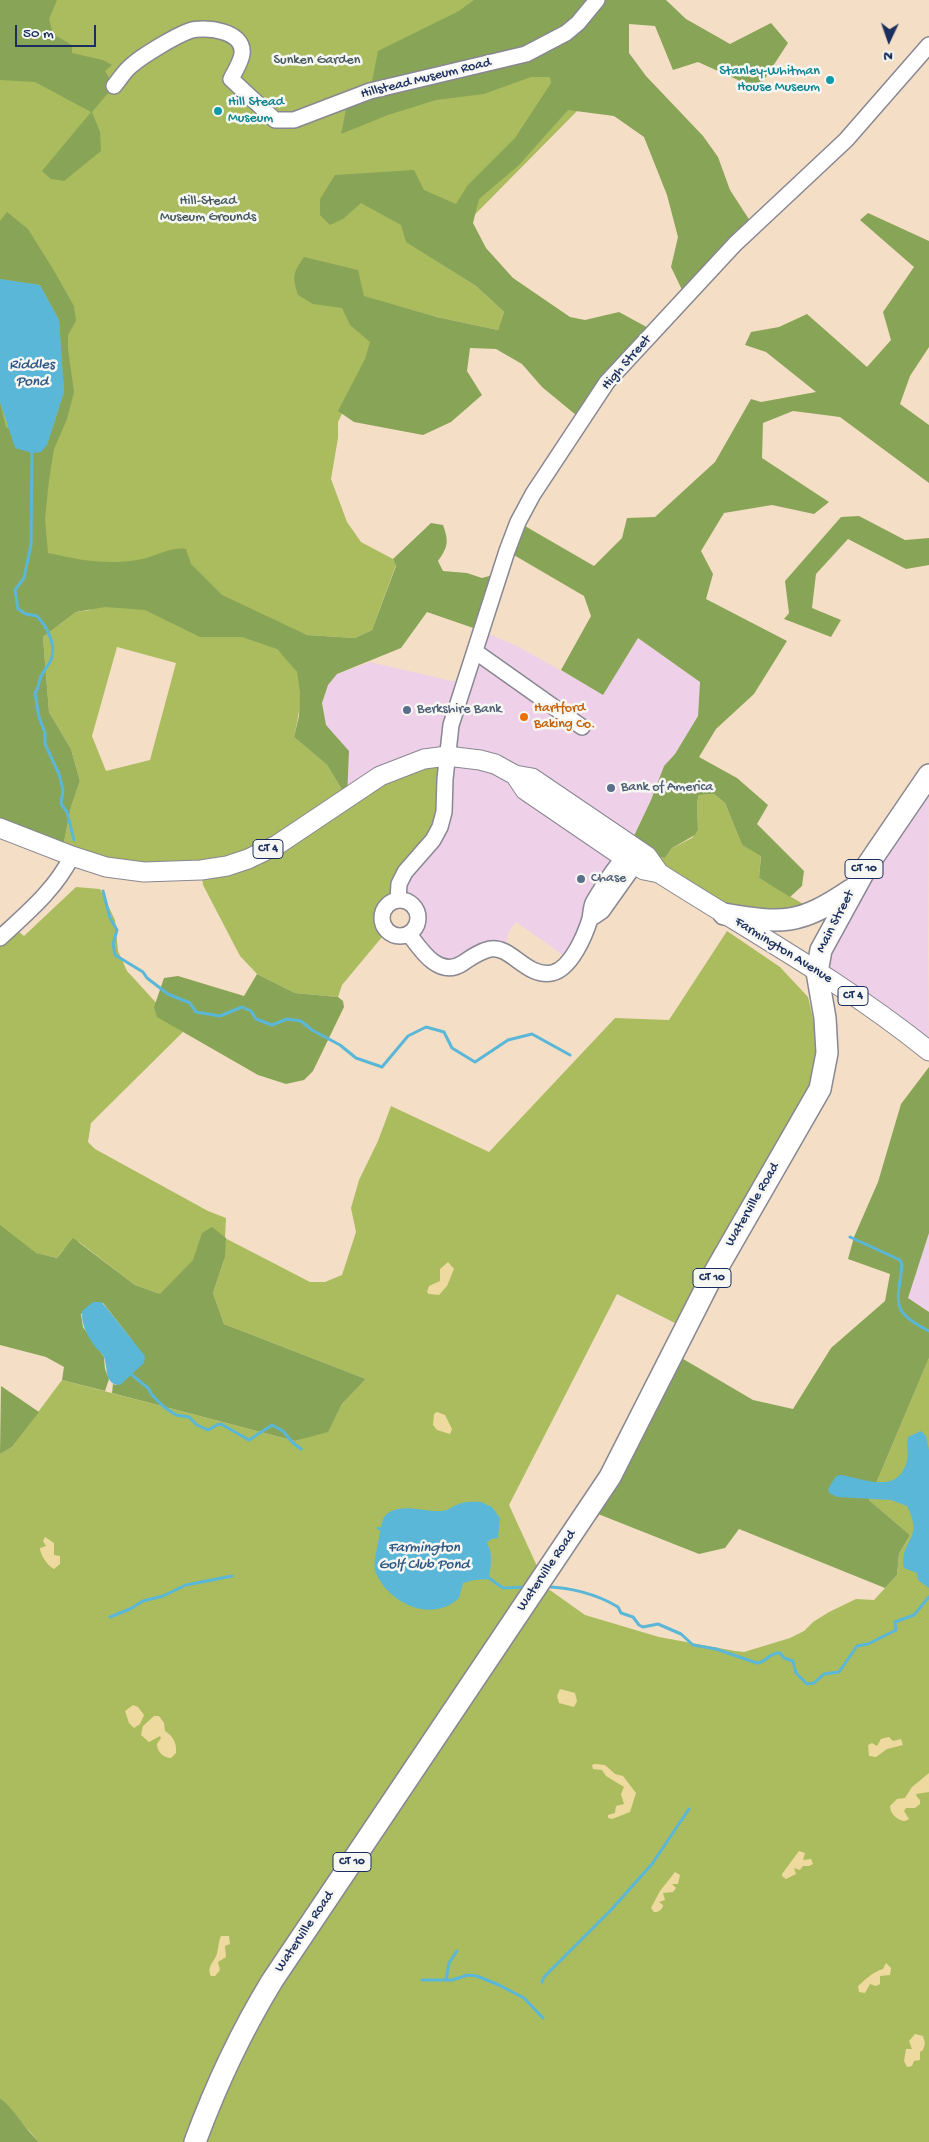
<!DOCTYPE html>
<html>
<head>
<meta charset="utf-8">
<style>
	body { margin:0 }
	#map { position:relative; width:929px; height:2142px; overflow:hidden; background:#f4dfc6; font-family:"Gochi Hand",sans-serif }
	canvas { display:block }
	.north { position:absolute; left:864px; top:15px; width:50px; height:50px; -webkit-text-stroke:4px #f6f6f2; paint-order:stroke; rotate:183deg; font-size:14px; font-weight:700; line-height:20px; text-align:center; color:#1b2f5e }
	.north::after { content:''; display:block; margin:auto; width:18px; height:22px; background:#1b2f5e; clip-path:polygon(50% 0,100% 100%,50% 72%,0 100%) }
	.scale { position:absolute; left:15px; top:25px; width:81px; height:22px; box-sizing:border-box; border:2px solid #1b2f5e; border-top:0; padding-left:6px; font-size:15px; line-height:18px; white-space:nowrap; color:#1b2f5e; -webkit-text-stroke:4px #f6f6f2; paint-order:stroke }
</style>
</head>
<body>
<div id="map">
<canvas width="929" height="2142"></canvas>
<div class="north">N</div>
<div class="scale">50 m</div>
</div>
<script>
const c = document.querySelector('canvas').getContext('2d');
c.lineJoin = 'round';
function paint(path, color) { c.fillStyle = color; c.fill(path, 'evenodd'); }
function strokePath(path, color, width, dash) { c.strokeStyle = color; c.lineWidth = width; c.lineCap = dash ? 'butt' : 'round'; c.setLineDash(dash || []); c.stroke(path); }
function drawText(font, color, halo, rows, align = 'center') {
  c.font = font + ' "Gochi Hand",sans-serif'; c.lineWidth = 5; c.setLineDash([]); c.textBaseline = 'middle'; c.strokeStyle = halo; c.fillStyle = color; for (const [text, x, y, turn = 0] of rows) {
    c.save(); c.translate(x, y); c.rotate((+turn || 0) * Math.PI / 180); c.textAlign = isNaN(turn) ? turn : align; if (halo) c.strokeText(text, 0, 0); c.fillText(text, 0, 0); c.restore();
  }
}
const built = new Path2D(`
	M 482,631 L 517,646 L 603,694 L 638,638 L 700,682 L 698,716 L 675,754 L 664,766 L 651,800 L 633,838 L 629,861 L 570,960 L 516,922 L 509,931 L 504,951 L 473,955 L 435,964 L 414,930 L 418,919 L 415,907 L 405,901 L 347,798 L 349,751 L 326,725 L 322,703 L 327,685 L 337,674 L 370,662 L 452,681 L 466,681 Z
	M 929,775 L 928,947 L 929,1051 L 817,960 Z
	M 929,1233 L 929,1312 L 908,1298 Z`);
const green = new Path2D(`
	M 0,0 L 602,0 L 585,103 L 432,258 L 476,286 L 504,312 L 498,330 L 437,317 L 394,305 L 338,422 L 338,438 L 331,479 L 347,522 L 361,542 L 393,559 L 396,565 L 372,630 L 355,638 L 307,635 L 281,624 L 277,649 C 283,656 291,662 296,670 C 305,684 298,721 294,737 L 327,765 L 347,798 L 447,756 L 444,812 L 393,902 C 381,909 380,920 387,931 L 342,985 L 338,997 L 295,993 L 257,974 L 240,956 L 203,885 L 201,870 L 62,852 L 71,807 L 80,781 L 71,749 L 49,712 L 43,637 L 76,612 L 91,610 L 24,587 L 0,817 ZM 117,647 L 176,663 L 150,760 L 106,771 L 92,736 Z
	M 714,794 L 725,803 L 742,845 L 761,855 L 759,878 L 810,908 L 724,914 L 647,856 L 665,858 L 672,848 L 692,838 L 698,830 L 697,802 L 699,795 Z
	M 76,887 L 100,889 L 115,920 L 118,951 L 127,971 L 183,1032 L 91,1123 L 88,1142 L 95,1149 L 208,1211 L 226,1218 L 225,1238 L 310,1282 L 325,1282 L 342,1275 L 356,1232 L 351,1208 L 359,1180 L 378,1141 L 391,1106 L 489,1152 L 615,1018 L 669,1020 L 727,931 L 780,967 L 808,997 L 817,1036 L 817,1070 L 807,1100 L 679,1325 L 617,1294 L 509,1505 L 547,1588 L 585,1615 L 659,1637 L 735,1651 L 744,1652 L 790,1638 L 804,1631 L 813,1622 L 829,1612 L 856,1599 L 874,1600 L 897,1575 L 899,1554 L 910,1535 L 869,1500 L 929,1358 L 929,2142 L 39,2142 L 0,2098 L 0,1454 L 12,1447 L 62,1380 L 295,1441 L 328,1431 L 342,1404 L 366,1379 L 224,1324 L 213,1293 L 225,1257 L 193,1328 L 157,1293 L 135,1285 L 79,1242 L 63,1250 L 57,1258 L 0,1245 L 0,938 L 13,927 L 24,936 Z`);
const forest = new Path2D(`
	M 0,0 L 57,0 L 49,19 L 53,34 L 72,45 L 72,53 L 103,60 L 112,65 L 105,71 L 114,86 L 92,112 L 100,132 L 101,151 L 64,181 L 51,179 L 42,171 L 91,112 L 35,82 L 0,80 Z
	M 474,0 L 666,0 L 686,19 L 730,44 L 771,23 L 788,43 L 758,89 L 698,62 L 673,70 L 655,26 L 629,24 L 629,53 L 646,76 L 703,136 L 718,157 L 730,190 L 754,227 L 686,298 L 671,267 L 678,237 L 667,195 L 644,137 L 614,116 L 568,110 L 519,165 L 479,199 L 473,223 L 486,248 L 513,278 L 570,317 L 585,320 L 619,312 L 654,331 L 582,420 L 542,387 L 522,364 L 496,349 L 470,348 L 467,371 L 482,395 L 451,422 L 423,435 L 354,422 L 338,411 L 365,359 L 370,342 L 350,325 L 342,308 L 313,304 L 298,295 C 292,276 293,273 304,257 L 358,270 L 364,296 L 437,317 L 498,330 L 504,312 L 476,286 L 406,242 L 401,225 L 361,203 L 343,219 L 330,225 L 320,215 L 320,199 L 335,175 L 414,170 L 424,190 L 456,204 L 467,186 L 515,138 L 551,83 L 550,77 L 531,77 L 484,94 L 436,100 L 388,115 L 341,134 L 348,100 L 370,91 L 378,51 L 459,11 Z
	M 7,212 L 28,229 L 53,269 L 74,306 L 76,321 L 68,335 L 68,349 L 74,392 L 67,419 L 54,449 L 49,480 L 45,519 L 48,553 C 80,560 104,565 137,560 C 154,558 170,546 186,549 L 191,564 L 222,595 L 307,635 L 355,638 L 372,630 L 396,566 L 393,559 L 431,523 L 443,525 C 449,542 448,547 438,561 L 443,571 L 467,573 L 482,578 L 500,573 L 482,631 L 427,612 L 401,648 L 337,674 L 328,685 L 322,703 L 326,725 L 349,751 L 347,798 L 327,765 L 294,737 L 299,716 L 300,692 L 297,672 L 277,649 L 242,637 L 200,637 L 145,610 L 105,607 L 76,612 L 43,637 L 49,712 L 71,749 L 80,781 L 71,807 L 62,852 L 0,828 L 0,402 L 6,427 L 47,445 L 64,392 L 59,320 L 40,285 L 0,279 L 0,221 Z
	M 868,213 L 929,241 L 929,347 L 910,376 L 900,404 L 929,425 L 929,483 L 840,417 L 793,411 L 763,423 L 762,458 L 829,502 L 814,514 L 772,505 L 724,513 L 701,551 L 713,574 L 706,599 L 787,641 L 754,694 L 716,729 L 699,757 L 737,778 L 768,805 L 757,824 L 804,871 L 802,886 L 790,897 L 759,878 L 761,856 L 742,845 L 725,803 L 714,794 L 699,795 L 697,802 L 698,830 L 695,835 L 672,848 L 665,858 L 647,856 L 633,838 L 651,800 L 664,766 L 675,754 L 698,716 L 700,682 L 638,638 L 603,695 L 561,670 L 591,616 L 584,596 L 507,551 L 518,522 L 594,566 L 622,538 L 627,518 L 655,517 L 715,462 L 751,399 L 761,402 L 816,392 L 766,352 L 745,345 L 751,332 L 779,327 L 807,314 L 867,367 L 891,340 L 883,312 L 914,267 L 860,220 Z
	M 859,516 L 905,540 L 929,538 L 929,565 L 906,569 L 848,539 L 816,574 L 812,608 L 841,620 L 831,637 L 784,619 L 789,613 L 785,581 L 841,517 Z
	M 257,974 L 295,993 L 338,997 L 343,1001 L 344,1007 L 313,1071 L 304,1080 L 286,1084 L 258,1075 L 157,1017 L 154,1007 L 164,978 L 178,976 L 244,996 Z
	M 929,1067 L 929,1233 L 908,1298 L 929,1312 L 929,1358 L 869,1500 L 910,1535 L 899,1554 L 897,1575 L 885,1588 L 739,1529 L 725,1548 L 699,1554 L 588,1510 L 673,1353 L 753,1400 L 793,1409 L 831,1348 L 885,1301 L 890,1274 L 848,1259 L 854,1237 L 878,1182 L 901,1104 Z
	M 0,1225 L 36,1253 L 57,1258 L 73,1238 L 135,1285 L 160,1294 L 193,1260 L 202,1233 L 212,1227 L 226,1238 L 225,1257 L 213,1293 L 224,1324 L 366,1379 L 342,1404 L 328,1432 L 295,1441 L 112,1393 L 113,1384 L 116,1385 L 132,1340 L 103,1303 L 81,1314 L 83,1327 L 104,1357 L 105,1369 L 109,1379 L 105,1391 L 62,1380 L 64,1367 L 46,1357 L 0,1345 Z
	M 1,1386 L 39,1412 L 12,1447 L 0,1454 Z
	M 0,2098 C 14,2109 25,2129 39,2142 L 0,2142 Z`);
const sand = new Path2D(`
	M 448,1262 L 454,1269 L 447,1286 L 439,1295 L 429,1294 L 427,1292 L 429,1286 L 440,1281 L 440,1269 Z
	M 437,1412 L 445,1415 L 452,1429 L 450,1434 L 437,1430 L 433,1425 L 434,1414 Z
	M 45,1537 L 54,1543 L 54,1555 L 60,1556 L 60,1564 L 54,1569 C 48,1566 40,1555 40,1548 L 46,1546 L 43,1541 Z
	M 560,1689 L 575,1693 L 577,1701 L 574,1707 L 559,1703 L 557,1696 Z
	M 133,1705 L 138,1707 L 144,1715 L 140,1724 L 134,1728 L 129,1723 L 125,1711 Z
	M 154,1716 L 159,1716 L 164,1723 L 165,1731 C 173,1736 177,1743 176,1753 L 171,1758 C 163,1758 157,1751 157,1744 L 161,1738 L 160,1736 L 149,1742 L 141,1735 L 143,1726 Z
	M 889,1737 L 893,1741 L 901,1739 L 903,1745 L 887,1749 L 876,1757 L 869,1756 L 868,1745 L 872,1743 L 877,1746 L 881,1739 Z
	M 595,1764 L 605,1765 L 615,1774 L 623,1776 L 636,1793 L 630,1812 L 612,1819 L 608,1818 L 608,1815 L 615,1813 L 616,1806 L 624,1804 L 621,1794 L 624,1787 L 606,1776 L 602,1770 L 593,1769 L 592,1765 Z
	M 929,1773 L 929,1792 L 916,1794 L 917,1797 L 920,1800 L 920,1804 L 915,1808 L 906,1808 L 904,1811 L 909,1819 L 905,1821 C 898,1821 890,1814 890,1806 L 897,1799 L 905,1798 L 912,1787 Z
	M 799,1851 L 805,1853 L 803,1860 L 811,1859 L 813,1864 L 809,1866 L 803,1866 L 800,1870 L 794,1868 L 796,1874 L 786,1879 L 782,1876 L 782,1874 Z
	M 675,1872 L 680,1875 L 678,1884 L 672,1884 L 676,1888 L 673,1892 L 663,1893 L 665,1900 L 659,1902 L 663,1905 C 663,1909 658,1913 654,1912 L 651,1908 L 660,1891 Z
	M 221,1936 L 229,1936 L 230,1944 L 225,1946 L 226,1957 L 218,1962 L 220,1970 L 215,1976 L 211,1976 C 206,1966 215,1962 217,1953 C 219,1946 218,1943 221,1936 Z
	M 886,1963 L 891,1968 L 890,1975 L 880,1976 L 880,1984 L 876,1986 L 870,1984 L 865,1993 L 859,1992 L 858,1986 C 866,1979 873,1972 883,1969 Z
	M 915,2034 L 923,2036 L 925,2043 L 923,2050 L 920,2052 L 920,2060 L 914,2061 L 912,2066 L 907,2067 L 904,2061 L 906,2049 L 912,2049 L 909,2041 Z`);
const water = new Path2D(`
	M 0,279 L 40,285 L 59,320 L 64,392 L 47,445 L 41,452 L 32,453 L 15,448 L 0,402 Z
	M 93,1302 L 101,1302 L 105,1306 L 145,1356 L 144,1363 L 120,1385 C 104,1385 108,1367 104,1357 C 102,1353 99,1351 96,1348 C 88,1337 81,1325 82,1311 Z
	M 921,1431 L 926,1436 L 929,1450 L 929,1588 L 918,1580 L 917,1573 L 904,1568 C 899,1539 925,1541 907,1506 L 891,1500 L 837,1497 L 829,1493 L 828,1489 L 836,1476 L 842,1475 C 865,1479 898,1495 907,1461 C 909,1453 906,1445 908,1437 Z
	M 481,1502 L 492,1507 L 500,1518 L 498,1538 L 491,1539 L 487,1543 C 494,1555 490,1567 489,1579 L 474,1580 L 463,1583 L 459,1598 C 432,1624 386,1603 375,1570 C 373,1565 378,1544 379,1537 C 381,1529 381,1518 388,1513 C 403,1503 425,1512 441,1511 C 449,1511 452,1506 459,1504 C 466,1501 474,1502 481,1502 Z`);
const stream = new Path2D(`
	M 32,451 L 31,545 L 24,578 L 15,590 L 18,609 L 26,614 L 37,616 C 47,627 58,646 50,662 C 47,667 42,673 40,679 C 38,685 39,688 35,693 L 39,717 L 45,733 L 45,744 L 59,774 L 63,790 L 61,804 L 67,812 L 74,840
	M 103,891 L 110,918 L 117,930 L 113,944 L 115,955 L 143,972 L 147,978 L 168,994 L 190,1003 L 196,1012 L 220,1016 L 242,1007 L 251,1011 L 256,1019 L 272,1025 L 287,1019 L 301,1021 L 312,1030 L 340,1045 L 356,1058 L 382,1067 L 408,1036 L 426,1027 L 444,1032 L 452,1048 L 475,1062 L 508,1040 L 532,1034 L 570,1055
	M 850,1237 L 900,1260 L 902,1265 C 898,1303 889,1311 929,1331
	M 132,1375 L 148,1388 L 152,1395 L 164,1407 L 176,1415 L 189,1417 L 197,1425 L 208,1430 L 217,1425 L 221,1424 L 249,1440 L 272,1425 L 283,1431 L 292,1442 L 301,1449
	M 378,1528 L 384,1531
	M 486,1576 L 503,1588 L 526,1587
	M 545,1587 C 569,1587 597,1594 618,1607 L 621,1613 L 633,1617 L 639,1625 L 643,1627 L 658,1624 L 681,1634 L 693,1645 L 716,1649 L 757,1663 C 766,1663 769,1652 780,1653 L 784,1658 L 793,1661 L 796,1673 L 807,1684 L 814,1683 L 824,1674 L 839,1672 L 857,1646 L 868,1644 L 896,1630 L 895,1622 L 914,1615 L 929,1597
	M 110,1617 L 130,1609 L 143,1601 L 163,1596 L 186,1585 L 232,1576
	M 422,1980 L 452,1980 L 468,1975 L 477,1976 L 499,1985 L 524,1998 L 543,2018
	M 446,1980 L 449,1963 L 457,1951
	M 542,1982 L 544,1977 L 611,1910 L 652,1864 L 689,1809`);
const minor = new Path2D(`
	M 114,86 C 120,79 125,70 132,65 C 142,56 175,36 189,31 C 204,26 245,30 242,54 C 241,62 235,71 231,79 L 275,120 L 294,120 L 370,91 L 526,54 L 566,33 L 578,23 L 597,0
	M 476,652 L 582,727
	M 398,900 L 399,884 L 405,872 L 433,840 L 440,827 L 444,812 L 445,779 L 451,725 L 507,551 L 518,522 L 533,494 L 607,382 L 735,244 L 846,140 L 929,45
	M382 918a18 18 0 1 1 36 0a18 18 0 1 1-36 0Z
	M 409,934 C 421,950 439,979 463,963 C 472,957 478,952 490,949 C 511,945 526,978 552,973 C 571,969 585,935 590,919 C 591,914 591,908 593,903 C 595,899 615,867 618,865 C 621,863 626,862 629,861 L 629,873 L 602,911 L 590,919
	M 0,938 C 27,913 55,890 72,856`);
const major = new Path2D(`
	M 515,775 L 525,790 L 629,861 L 644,870 L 659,873 C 750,931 845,983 929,1051
	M 0,828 L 72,856 L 106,867 L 144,872 L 201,870 L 227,866 L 248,859 L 277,845 L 380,776 L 424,759 L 447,756 L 480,760 L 495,764 L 515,775 L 532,778 L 647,856 L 659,873`);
const highway = new Path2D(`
	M 724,914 C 784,924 799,925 851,890
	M 195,2142 C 216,2085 241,2032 272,1981 L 610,1477 L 708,1284 L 820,1089 L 827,1053 L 825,1018 L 817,972 L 821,950 L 867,866 L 929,775`);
const markers = [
	[830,80,5,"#0f9aa8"],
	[218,111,5,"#0f9aa8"],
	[407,710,5,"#5c6f8a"],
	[524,717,5,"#e8710a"],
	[611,788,5,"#5c6f8a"],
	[581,879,5,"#5c6f8a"]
];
const shields = [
	[268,849,30],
	[864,869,38],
	[853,996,30],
	[712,1278,38],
	[352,1862,38]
];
const shieldNames = [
	["CT 4",268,849],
	["CT 10",864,869],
	["CT 4",853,996],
	["CT 10",712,1278],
	["CT 10",352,1862]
];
const parkNames = [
	["Sunken Garden",317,61],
	["Hill-Stead",208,202],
	["Museum Grounds",208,218]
];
const cultureNames = [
	["Stanley-Whitman",820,72],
	["House Museum",820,88],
	["Hill Stead",228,103,"left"],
	["Museum",228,119,"left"]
];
const streetNames = [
	["Hillstead Museum Road",426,79,-14],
	["High Street",627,363,-49],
	["Main Street",836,922,-63],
	["Farmington Avenue",783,951,32],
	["Waterville Road",753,1205,-60],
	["Waterville Road",547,1571,-56],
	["Waterville Road",305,1932,-56]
];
const foodNames = [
	["Hartford",534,709],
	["Baking Co.",534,725]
];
const serviceNames = [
	["Berkshire Bank",417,710],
	["Bank of America",621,788],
	["Chase",591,879]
];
const waterNames = [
	["Riddles",32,366],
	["Pond",32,383],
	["Farmington",424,1549],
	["Golf Club Pond",424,1566]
];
paint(built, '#eed0e8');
paint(green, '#abbc5f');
paint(forest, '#88a456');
paint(sand, '#eeda9e');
paint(water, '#5ab7d8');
strokePath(stream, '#5ab7d8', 3);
strokePath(minor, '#888792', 18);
strokePath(major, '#888792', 21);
strokePath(highway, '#888792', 24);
strokePath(minor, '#fff', 15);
strokePath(major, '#fff', 19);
strokePath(highway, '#fff', 21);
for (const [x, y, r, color] of markers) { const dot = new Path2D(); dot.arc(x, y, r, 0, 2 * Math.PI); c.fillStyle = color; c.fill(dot); strokePath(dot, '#f6f6f2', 2); }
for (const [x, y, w] of shields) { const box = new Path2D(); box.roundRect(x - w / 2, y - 9.5, w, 19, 4); c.fillStyle = '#f6f6f2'; c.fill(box); strokePath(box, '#1b2f5e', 1); }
drawText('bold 12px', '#1b2f5e', null, shieldNames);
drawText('14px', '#46595e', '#f6f6f2', parkNames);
drawText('14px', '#0d838f', '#f6f6f2', cultureNames, 'right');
drawText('14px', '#1b2f5e', '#f6f6f2', streetNames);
drawText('14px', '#c56008', '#f6f6f2', foodNames, 'left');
drawText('14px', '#4e5e75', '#f6f6f2', serviceNames, 'left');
drawText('italic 15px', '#2e5883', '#f6f6f2', waterNames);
</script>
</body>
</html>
